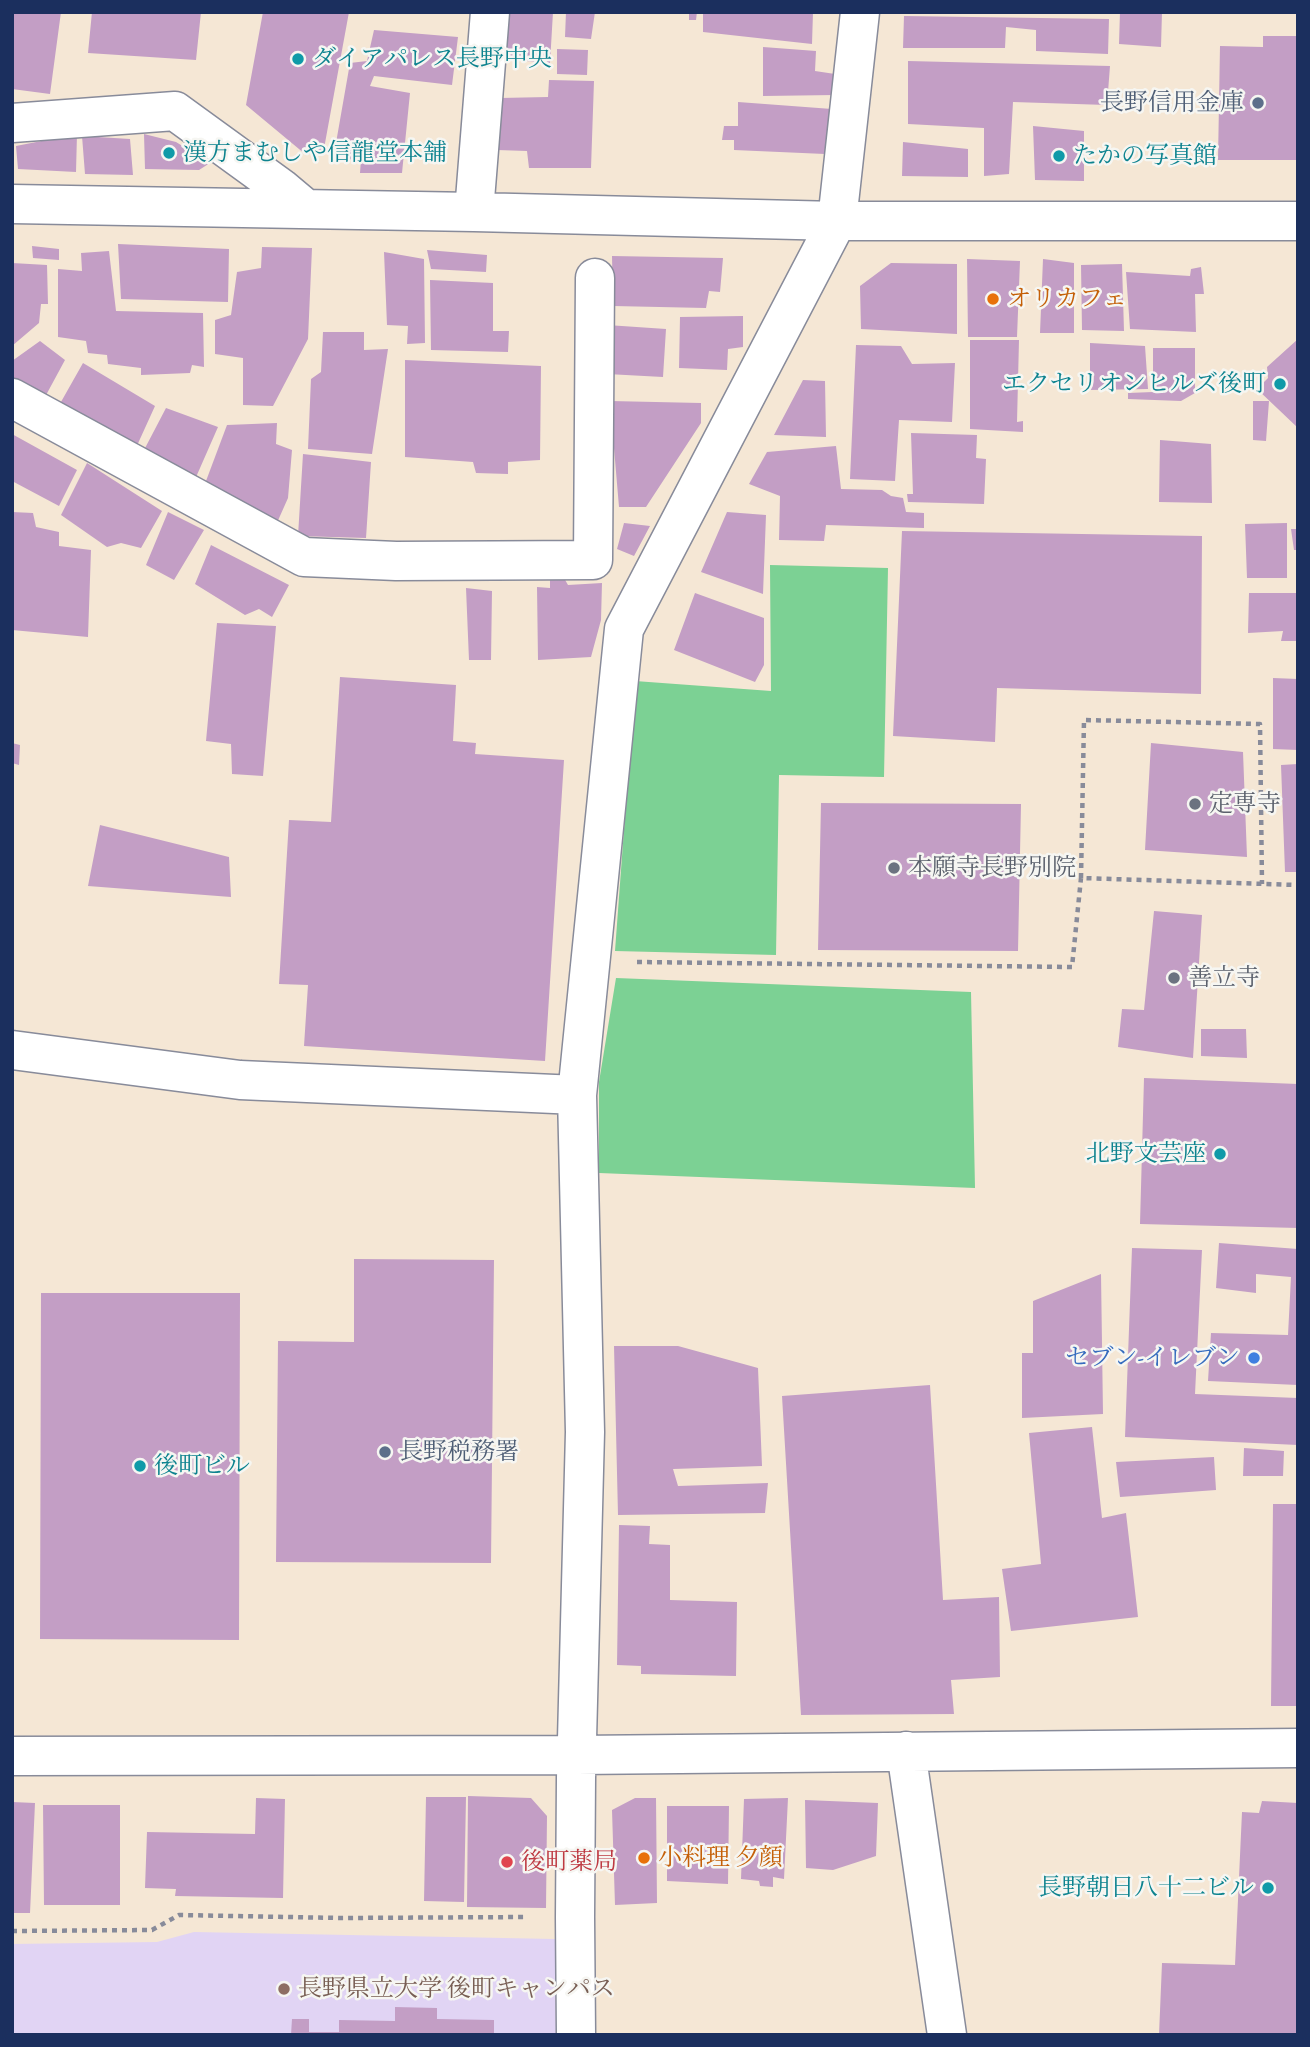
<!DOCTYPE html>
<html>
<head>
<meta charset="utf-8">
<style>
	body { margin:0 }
	#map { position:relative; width:1310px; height:2047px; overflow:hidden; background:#f5e7d5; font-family:"EB Garamond",serif }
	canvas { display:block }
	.frame { position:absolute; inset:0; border:14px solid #1b2f5e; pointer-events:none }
</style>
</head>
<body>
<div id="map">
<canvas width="1310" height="2047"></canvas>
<div class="frame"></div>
</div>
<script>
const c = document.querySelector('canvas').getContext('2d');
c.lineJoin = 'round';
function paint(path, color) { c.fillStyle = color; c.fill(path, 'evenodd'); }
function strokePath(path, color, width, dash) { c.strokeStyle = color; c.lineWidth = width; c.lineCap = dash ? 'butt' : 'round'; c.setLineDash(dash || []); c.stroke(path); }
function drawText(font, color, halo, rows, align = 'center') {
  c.font = font + ' "EB Garamond","Noto Serif JP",serif'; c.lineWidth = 5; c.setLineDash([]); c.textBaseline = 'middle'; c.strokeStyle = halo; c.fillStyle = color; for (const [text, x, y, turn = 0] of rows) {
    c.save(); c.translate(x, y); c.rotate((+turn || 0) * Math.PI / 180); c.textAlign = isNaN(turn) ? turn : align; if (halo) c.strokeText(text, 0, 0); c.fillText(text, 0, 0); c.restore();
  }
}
const built = new Path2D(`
	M 194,1932 L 555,1939 L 556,2035 L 12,2035 L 12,1944 L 157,1942 Z`);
const green = new Path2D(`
	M 770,565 L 888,568 L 884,777 L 779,775 L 776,955 L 615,951 L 635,681 L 771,691 Z
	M 616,978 L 971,992 L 975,1188 L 599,1173 L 599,1082 Z`);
const building = new Path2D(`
	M 12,12 L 61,12 L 50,94 L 12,89 Z
	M 92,12 L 201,12 L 196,60 L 88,53 Z
	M 263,12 L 349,12 L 323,154 L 305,154 L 246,105 Z
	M 501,12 L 553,12 L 550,63 L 501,59 Z
	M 566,12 L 595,12 L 591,39 L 565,37 Z
	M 689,12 L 697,12 L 696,20 L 689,20 Z
	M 703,12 L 813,12 L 812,44 L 703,32 Z
	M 1120,12 L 1162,12 L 1161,47 L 1119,44 Z
	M 904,16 L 1109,19 L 1108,54 L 1036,51 L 1036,30 L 1006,27 L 1005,48 L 903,48 Z
	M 374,30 L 458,37 L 452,85 L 374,76 L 370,86 L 410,93 L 402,173 L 360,173 L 361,159 L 333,160 L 350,63 L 367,61 Z
	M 1263,36 L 1298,36 L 1298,160 L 1218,160 L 1220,46 L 1263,47 Z
	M 763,47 L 816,51 L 815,71 L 835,74 L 835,95 L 763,96 Z
	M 557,49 L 588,50 L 587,75 L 557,74 Z
	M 908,61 L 1110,66 L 1107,105 L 1013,102 L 1009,174 L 984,176 L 984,128 L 908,124 Z
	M 549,80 L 594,81 L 591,168 L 529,168 L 527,151 L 497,150 L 500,98 L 548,97 Z
	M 738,102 L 832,109 L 825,154 L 734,150 L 734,140 L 722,140 L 724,126 L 738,126 Z
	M 1033,126 L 1084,131 L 1084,181 L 1035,180 Z
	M 77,134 L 76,172 L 18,169 L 16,146 Z
	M 144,134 L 176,142 L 210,163 L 199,170 L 145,169 Z
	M 82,136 L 130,139 L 133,175 L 85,174 Z
	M 903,142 L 968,149 L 968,177 L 902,176 Z
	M 118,244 L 229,249 L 228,302 L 121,299 Z
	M 32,246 L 59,249 L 59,260 L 33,258 Z
	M 262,247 L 312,248 L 308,339 L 273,406 L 243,405 L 243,358 L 215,354 L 215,320 L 231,315 L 237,272 L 261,268 Z
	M 427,250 L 487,255 L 486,272 L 431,269 Z
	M 109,251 L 116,311 L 203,313 L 204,367 L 192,365 L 190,373 L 141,375 L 141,368 L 108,364 L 107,355 L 88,353 L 86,341 L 58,337 L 58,269 L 82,271 L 81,253 Z
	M 384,252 L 424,259 L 425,343 L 407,344 L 408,326 L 387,325 Z
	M 612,256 L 723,258 L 720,292 L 709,291 L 706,308 L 613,306 Z
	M 967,259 L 1020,261 L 1017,337 L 968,337 Z
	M 1043,259 L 1074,263 L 1074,333 L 1040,333 Z
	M 12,263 L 47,265 L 48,304 L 41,304 L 39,323 L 12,346 Z
	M 891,263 L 957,264 L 957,334 L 861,329 L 860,286 Z
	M 1122,264 L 1124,331 L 1082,330 L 1081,265 Z
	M 1201,267 L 1204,294 L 1195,294 L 1196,332 L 1130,329 L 1126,272 L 1190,276 L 1191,269 Z
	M 430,280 L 493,283 L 493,331 L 509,331 L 508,352 L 431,350 Z
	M 743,316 L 743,347 L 728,349 L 727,370 L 679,368 L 680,317 Z
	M 607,325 L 666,329 L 663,377 L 607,374 Z
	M 323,332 L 364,332 L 364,350 L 388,349 L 372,454 L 308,449 L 311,379 L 321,372 Z
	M 1298,339 L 1298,428 L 1257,389 L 1268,378 L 1267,367 Z
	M 970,340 L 1019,340 L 1017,422 L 1023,421 L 1023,432 L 970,429 Z
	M 40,341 L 65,360 L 45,397 L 12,378 L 12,361 Z
	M 1090,343 L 1145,346 L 1148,389 L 1090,390 Z
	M 856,345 L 901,346 L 912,364 L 955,363 L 952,422 L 899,420 L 895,481 L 850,479 Z
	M 1153,348 L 1195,348 L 1195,393 L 1181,401 L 1128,399 L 1128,393 L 1153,392 Z
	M 405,360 L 541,366 L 540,460 L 508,462 L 508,474 L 476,473 L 473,462 L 405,457 Z
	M 83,363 L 155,406 L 135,450 L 57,409 Z
	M 803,380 L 825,381 L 826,437 L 774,435 Z
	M 610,401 L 701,403 L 701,423 L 646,507 L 619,507 Z
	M 1253,401 L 1269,401 L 1266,441 L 1253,440 Z
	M 166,408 L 218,427 L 193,484 L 143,452 Z
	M 277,423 L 276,444 L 292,450 L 288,498 L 276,525 L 203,489 L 227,425 Z
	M 911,433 L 977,435 L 976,458 L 986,459 L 984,504 L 908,502 L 907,494 L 913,494 Z
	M 12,434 L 77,470 L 59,506 L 12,481 Z
	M 1160,440 L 1211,444 L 1212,503 L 1159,502 Z
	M 836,446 L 841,489 L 882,490 L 891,496 L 903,498 L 906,512 L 924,513 L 924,528 L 826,525 L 824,541 L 779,540 L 780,496 L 749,484 L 767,452 Z
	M 303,454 L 371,462 L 366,538 L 298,536 Z
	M 87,463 L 162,511 L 141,548 L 121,543 L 107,547 L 61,515 Z
	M 12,512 L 33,513 L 36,527 L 59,532 L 59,546 L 91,550 L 88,637 L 12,630 Z
	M 168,512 L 204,530 L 174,580 L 146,565 Z
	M 727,512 L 766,515 L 763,594 L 701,572 Z
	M 624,523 L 650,526 L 634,556 L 617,549 Z
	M 1287,523 L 1287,578 L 1247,578 L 1245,524 Z
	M 1291,529 L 1298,529 L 1298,550 L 1294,550 Z
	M 902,531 L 1202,536 L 1201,694 L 997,688 L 995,742 L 893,736 Z
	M 211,545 L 289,585 L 272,617 L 259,609 L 245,615 L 195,584 Z
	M 550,577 L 564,578 L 568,585 L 602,583 L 601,620 L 591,657 L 538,660 L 537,587 L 550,588 Z
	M 466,588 L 492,591 L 491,660 L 469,660 Z
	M 695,593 L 764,618 L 764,665 L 755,682 L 674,650 Z
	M 1249,593 L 1298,593 L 1298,641 L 1281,641 L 1283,631 L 1248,633 Z
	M 217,623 L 276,626 L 263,776 L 232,774 L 231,744 L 206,741 Z
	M 340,677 L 456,685 L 453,741 L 476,743 L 475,754 L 564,760 L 545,1061 L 304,1046 L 308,985 L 279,984 L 289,820 L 331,822 Z
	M 1273,678 L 1298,679 L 1298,750 L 1273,749 Z
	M 12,743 L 20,745 L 19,765 L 12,763 Z
	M 1151,743 L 1243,752 L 1247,857 L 1145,850 Z
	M 1298,764 L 1298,872 L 1285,872 L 1281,765 Z
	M 821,803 L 1021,804 L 1018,951 L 818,950 Z
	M 100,825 L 229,857 L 231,897 L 88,886 Z
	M 1154,911 L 1202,915 L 1193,1058 L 1118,1047 L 1122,1009 L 1144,1010 Z
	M 1201,1029 L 1246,1029 L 1247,1058 L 1201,1056 Z
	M 1144,1078 L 1298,1084 L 1298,1228 L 1140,1224 Z
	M 1219,1243 L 1298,1249 L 1298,1385 L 1208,1381 L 1211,1333 L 1288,1335 L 1291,1277 L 1256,1274 L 1256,1293 L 1216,1288 Z
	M 1132,1248 L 1202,1250 L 1195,1394 L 1298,1398 L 1298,1445 L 1125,1437 Z
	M 354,1259 L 494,1260 L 491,1563 L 276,1562 L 278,1341 L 354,1342 Z
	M 1101,1274 L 1103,1414 L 1022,1418 L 1022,1353 L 1033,1353 L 1033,1301 Z
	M 41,1293 L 240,1293 L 239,1640 L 40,1639 Z
	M 614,1346 L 678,1346 L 758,1368 L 762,1466 L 673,1469 L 678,1486 L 768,1483 L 765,1513 L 618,1515 Z
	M 930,1385 L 943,1600 L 999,1597 L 1000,1677 L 951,1680 L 954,1714 L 801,1715 L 782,1396 Z
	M 1092,1427 L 1102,1518 L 1126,1513 L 1138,1617 L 1011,1631 L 1002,1569 L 1041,1564 L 1029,1433 Z
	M 1244,1448 L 1284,1451 L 1283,1476 L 1243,1476 Z
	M 1214,1457 L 1216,1490 L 1120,1497 L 1116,1462 Z
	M 1273,1504 L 1298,1504 L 1298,1706 L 1271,1706 Z
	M 619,1525 L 650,1526 L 649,1544 L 670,1545 L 670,1600 L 737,1602 L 736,1676 L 641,1674 L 641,1666 L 617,1665 Z
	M 468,1796 L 531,1798 L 547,1816 L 546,1908 L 467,1907 Z
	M 426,1797 L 466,1797 L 464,1902 L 424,1901 Z
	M 256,1798 L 285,1799 L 283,1898 L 175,1896 L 176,1889 L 145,1888 L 147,1832 L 255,1834 Z
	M 635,1798 L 656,1798 L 657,1903 L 615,1905 L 612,1810 Z
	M 788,1798 L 784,1879 L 773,1877 L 773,1887 L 760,1886 L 759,1881 L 741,1879 L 744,1799 Z
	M 805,1800 L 878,1803 L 876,1856 L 833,1870 L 806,1868 Z
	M 1262,1801 L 1298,1803 L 1298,2035 L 1159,2035 L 1162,1963 L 1235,1965 L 1242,1812 L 1259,1813 Z
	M 12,1802 L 35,1803 L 30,1913 L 12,1913 Z
	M 43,1805 L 120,1805 L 120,1905 L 44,1905 Z
	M 667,1806 L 729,1806 L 728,1884 L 667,1881 Z
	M 395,2007 L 437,2008 L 437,2019 L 494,2020 L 494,2035 L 291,2035 L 292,2019 L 309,2019 L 309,2032 L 339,2032 L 339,2020 L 395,2021 Z`);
const path = new Path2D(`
	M 1081,878 L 1084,720 L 1260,724 L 1262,884
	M 637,962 L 1072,967 L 1081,878 L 1298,885
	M 12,1931 L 152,1930 L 179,1915 L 341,1918 L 528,1917`);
const minor = new Path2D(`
	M 12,123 L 175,111 L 281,188 L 306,209
	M 12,204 L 474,212 L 837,221 L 1298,221
	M 474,212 L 490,12
	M 12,398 L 304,557 L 396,561 L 593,560 L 595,278
	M 12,1050 L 240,1080 L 577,1095
	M 906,1751 L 947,2035
	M 12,1756 L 577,1755 L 1298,1748
	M 576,2035 L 575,1917 L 576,1778 L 585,1432 L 577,1095 L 624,629 L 837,221 L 860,12`);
const markers = [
	[298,59,7,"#0f9aa8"],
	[1258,103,7,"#5c6f8a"],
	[169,153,7,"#0f9aa8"],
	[1059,156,7,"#0f9aa8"],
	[993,299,7,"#e8710a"],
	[1280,384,7,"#0f9aa8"],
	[1195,804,7,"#6b7280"],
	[894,868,7,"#6b7280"],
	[1174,978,7,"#6b7280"],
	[1220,1154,7,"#0f9aa8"],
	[1254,1358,7,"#3f7fe0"],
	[385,1452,7,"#5c6f8a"],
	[140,1466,7,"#0f9aa8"],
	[644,1858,7,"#e8710a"],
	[507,1862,7,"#e0444e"],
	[1268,1888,7,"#0f9aa8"],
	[284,1989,7,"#8d6e63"]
];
const cultureNames = [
	["ダイアパレス長野中央",312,59],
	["漢方まむしや信龍堂本舗",183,153],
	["たかの写真館",1073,156],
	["エクセリオンヒルズ後町",1266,384,"right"],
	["北野文芸座",1206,1154,"right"],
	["後町ビル",154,1466],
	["長野朝日八十二ビル",1254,1888,"right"]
];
const serviceNames = [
	["長野信用金庫",1244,103],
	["長野税務署",399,1452,"left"]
];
const foodNames = [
	["オリカフェ",1007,299],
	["小料理 夕顔",658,1858]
];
const worshipNames = [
	["定専寺",1209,804],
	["本願寺長野別院",908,868],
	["善立寺",1188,978]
];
const shopNames = [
	["セブン-イレブン",1240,1358]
];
const healthNames = [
	["後町薬局",521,1862]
];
const educationNames = [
	["長野県立大学 後町キャンパス",298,1989]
];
paint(built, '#e1d4f4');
paint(green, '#7cd194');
paint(building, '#c39ec5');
strokePath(minor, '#888b9a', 41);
strokePath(path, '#888b9a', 4.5, [5, 5]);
strokePath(minor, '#fff', 38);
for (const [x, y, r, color] of markers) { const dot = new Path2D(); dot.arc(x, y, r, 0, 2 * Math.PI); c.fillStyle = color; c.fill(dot); strokePath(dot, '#f6f6f2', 2.5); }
drawText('24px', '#0d838f', '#f6f6f2', cultureNames, 'left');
drawText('24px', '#4e5e75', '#f6f6f2', serviceNames, 'right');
drawText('24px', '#c56008', '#f6f6f2', foodNames, 'left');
drawText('24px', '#5b616d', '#f6f6f2', worshipNames, 'left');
drawText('24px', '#366cbe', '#f6f6f2', shopNames, 'right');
drawText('24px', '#be3a42', '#f6f6f2', healthNames, 'left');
drawText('24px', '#785e54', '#f6f6f2', educationNames, 'left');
</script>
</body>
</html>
